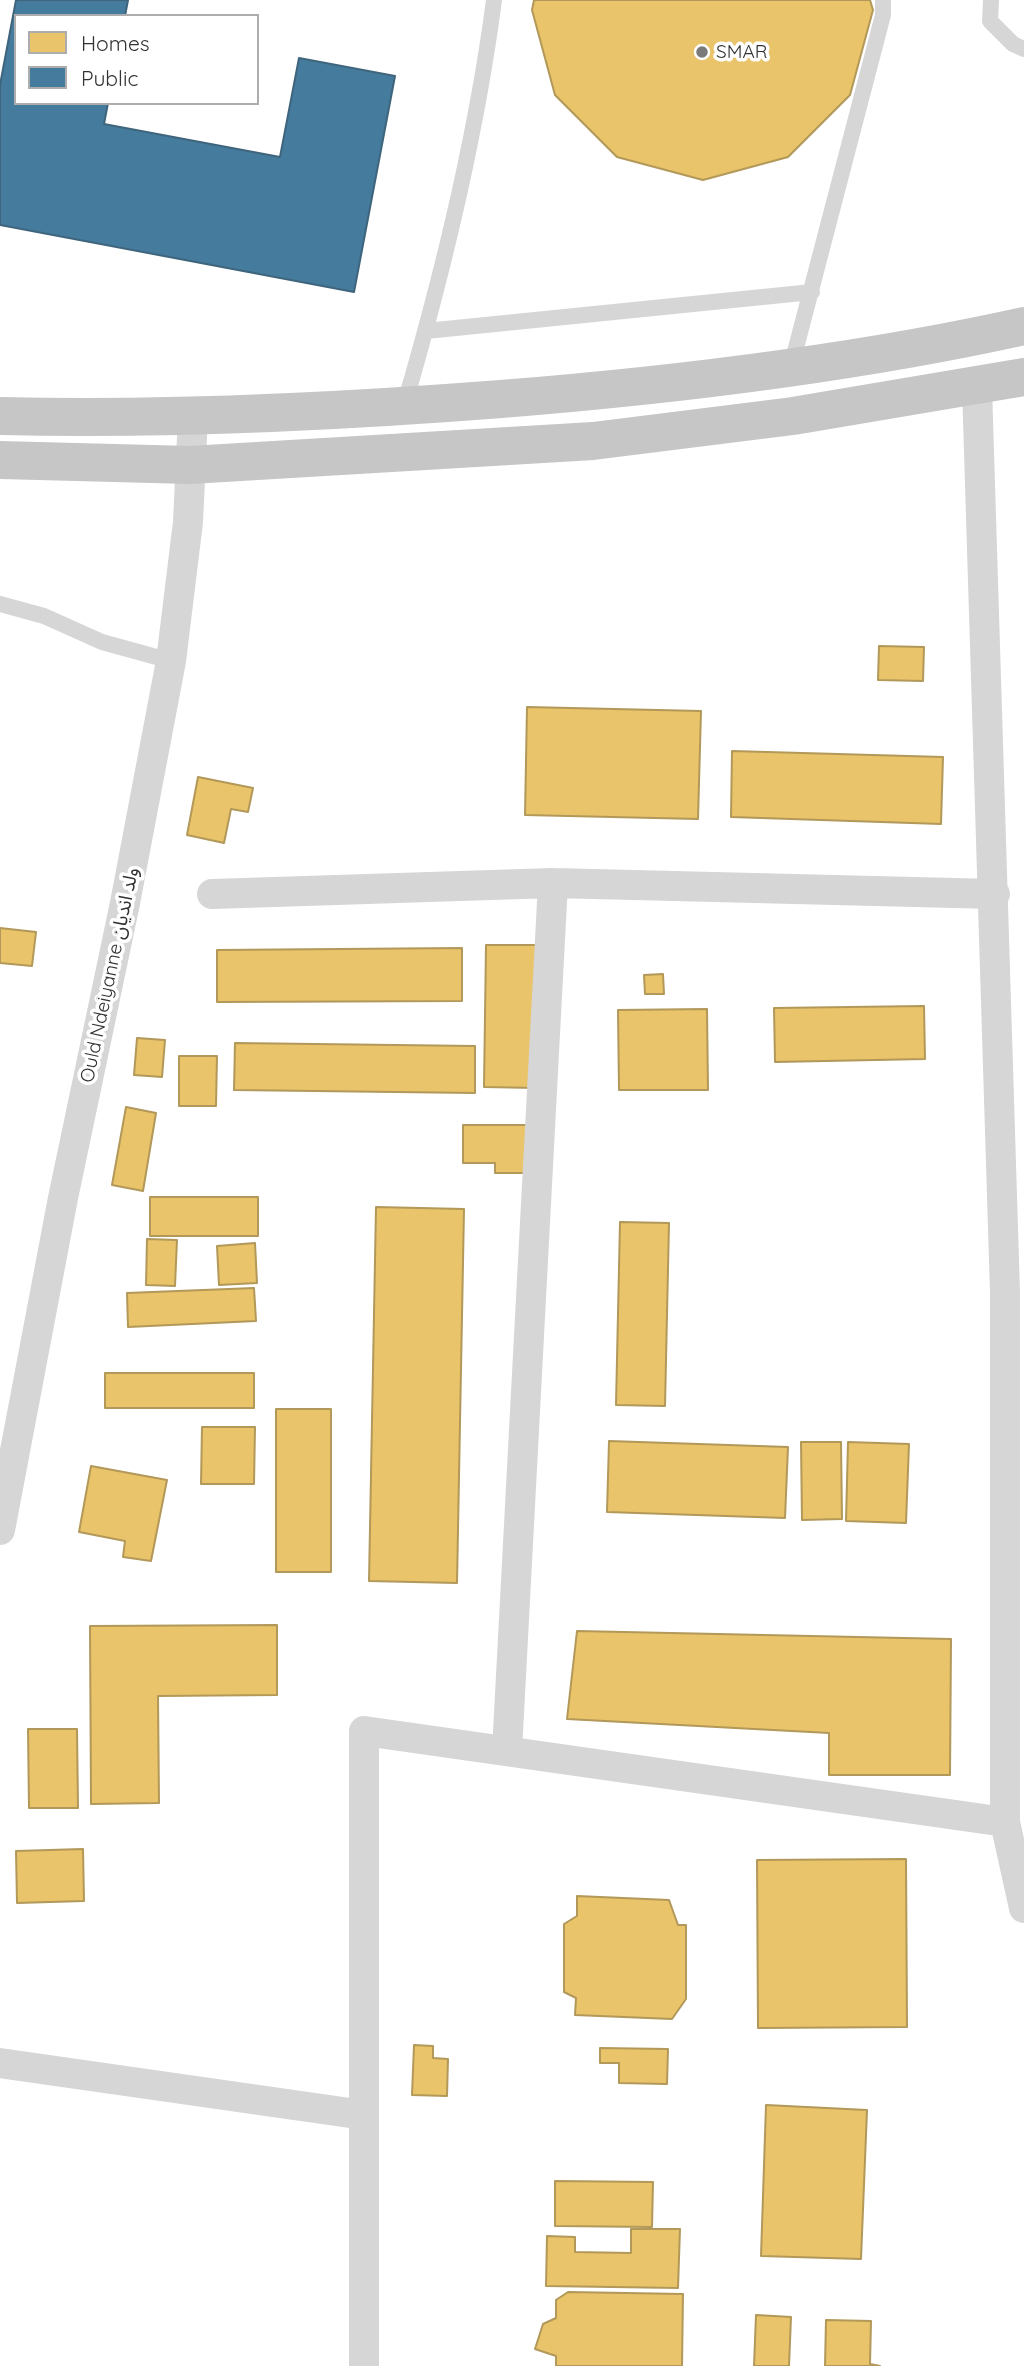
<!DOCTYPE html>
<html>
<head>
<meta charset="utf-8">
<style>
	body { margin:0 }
	#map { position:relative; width:1024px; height:2366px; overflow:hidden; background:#fff; font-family:Quicksand,sans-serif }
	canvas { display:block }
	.legend { position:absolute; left:14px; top:14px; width:245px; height:91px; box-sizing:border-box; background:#fff; border:2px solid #adadad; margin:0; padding:9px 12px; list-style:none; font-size:21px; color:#323232 }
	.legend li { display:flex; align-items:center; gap:14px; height:35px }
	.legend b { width:35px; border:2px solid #adadad }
</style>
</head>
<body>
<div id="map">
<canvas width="1024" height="2366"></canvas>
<ul class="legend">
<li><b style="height:19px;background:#e9c46a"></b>Homes</li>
<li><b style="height:19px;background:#457b9d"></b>Public</li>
</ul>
</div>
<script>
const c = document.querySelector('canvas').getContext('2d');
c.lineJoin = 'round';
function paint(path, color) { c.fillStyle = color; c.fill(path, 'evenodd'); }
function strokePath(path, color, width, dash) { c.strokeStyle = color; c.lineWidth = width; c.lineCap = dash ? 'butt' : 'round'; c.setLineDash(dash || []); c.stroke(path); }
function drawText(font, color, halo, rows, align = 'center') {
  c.font = font + ' Quicksand,"Noto Sans Arabic",sans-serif'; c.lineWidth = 7; c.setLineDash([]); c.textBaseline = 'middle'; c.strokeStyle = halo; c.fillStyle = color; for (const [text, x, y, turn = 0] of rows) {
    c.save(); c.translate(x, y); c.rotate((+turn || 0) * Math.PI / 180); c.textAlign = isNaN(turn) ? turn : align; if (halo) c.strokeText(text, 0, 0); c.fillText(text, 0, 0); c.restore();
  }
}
const homes = new Path2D(`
	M 534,0 L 870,0 L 873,10 L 850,95 L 788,157 L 703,180 L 617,157 L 555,95 L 532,10 Z
	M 879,646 L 924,647 L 923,681 L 878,680 Z
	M 527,707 L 701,711 L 698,819 L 525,815 Z
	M 732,751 L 943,757 L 941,824 L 731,817 Z
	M 198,777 L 253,788 L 248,812 L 231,809 L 224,843 L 187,835 Z
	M 0,928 L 36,932 L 32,966 L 0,963 Z
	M 486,945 L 538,945 L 536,1088 L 484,1087 Z
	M 462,948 L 462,1001 L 217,1002 L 217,950 Z
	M 663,974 L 664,994 L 645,994 L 644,975 Z
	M 924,1006 L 925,1059 L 775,1062 L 774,1008 Z
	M 707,1009 L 708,1090 L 619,1090 L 618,1010 Z
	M 137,1038 L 165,1040 L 162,1077 L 134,1075 Z
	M 235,1043 L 475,1046 L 475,1093 L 234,1090 Z
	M 179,1056 L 217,1056 L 216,1106 L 179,1106 Z
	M 126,1107 L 156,1113 L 143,1191 L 112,1185 Z
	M 463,1125 L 530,1125 L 530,1173 L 495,1173 L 495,1163 L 463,1163 Z
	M 150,1197 L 258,1197 L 258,1236 L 150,1236 Z
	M 376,1207 L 464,1209 L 457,1583 L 369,1581 Z
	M 620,1222 L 669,1223 L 665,1406 L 616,1405 Z
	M 147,1239 L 177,1240 L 175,1286 L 146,1285 Z
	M 255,1243 L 257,1283 L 219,1285 L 217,1246 Z
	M 254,1288 L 256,1321 L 128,1327 L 127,1293 Z
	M 105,1373 L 254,1373 L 254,1408 L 105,1408 Z
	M 276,1409 L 331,1409 L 331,1572 L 276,1572 Z
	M 202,1427 L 255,1427 L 254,1484 L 201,1484 Z
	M 609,1441 L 788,1447 L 785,1518 L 607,1512 Z
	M 801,1442 L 841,1442 L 842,1519 L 802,1520 Z
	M 848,1442 L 909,1444 L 906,1523 L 846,1521 Z
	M 91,1466 L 167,1480 L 151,1561 L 123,1557 L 125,1541 L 79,1532 Z
	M 277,1625 L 277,1695 L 158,1696 L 159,1803 L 91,1804 L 90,1626 Z
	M 577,1631 L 951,1639 L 950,1775 L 829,1775 L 829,1733 L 567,1719 Z
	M 28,1729 L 77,1729 L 78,1808 L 29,1808 Z
	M 83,1849 L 84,1901 L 17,1903 L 16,1851 Z
	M 906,1859 L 907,2027 L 758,2028 L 757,1860 Z
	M 577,1896 L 669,1900 L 678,1925 L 686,1925 L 686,1999 L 672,2019 L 575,2015 L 576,1998 L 564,1992 L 564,1924 L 577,1916 Z
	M 414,2045 L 433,2046 L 433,2058 L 448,2059 L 447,2096 L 412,2095 Z
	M 600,2048 L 668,2049 L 667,2084 L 619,2083 L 619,2063 L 600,2063 Z
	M 766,2105 L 867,2110 L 861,2259 L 761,2256 Z
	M 555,2181 L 653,2182 L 652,2227 L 555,2226 Z
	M 631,2229 L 680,2229 L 678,2288 L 546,2286 L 547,2236 L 575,2237 L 575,2252 L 631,2253 Z
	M 568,2292 L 683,2294 L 682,2366 L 556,2366 L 556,2356 L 535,2349 L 543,2324 L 556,2318 L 556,2300 Z
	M 756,2315 L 791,2317 L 789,2366 L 754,2366 Z
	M 826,2320 L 871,2321 L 870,2364 L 880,2366 L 825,2366 Z`);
const public = new Path2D(`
	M 16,0 L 128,0 L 125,16 L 16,16 L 16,103 L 108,103 L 104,124 L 280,157 L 299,58 L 395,76 L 354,292 L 0,225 L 0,85 Z`);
const service = new Path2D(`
	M 991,0 L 990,21 L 1013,44 L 1024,49
	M 426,331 L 812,292
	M 791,367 L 883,15 L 883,0
	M 404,406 C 443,273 476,138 494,0
	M 0,604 L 44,616 L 102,642 L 171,661`);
const minor = new Path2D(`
	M 977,387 L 1005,1293 L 1005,1822 L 1024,1908
	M 212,894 L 553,883 L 995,894
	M 0,1530 L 63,1198 L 125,903 L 171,661 L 188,522 L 193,416
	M 507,1751 L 553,883
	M 0,2063 L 364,2115
	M 364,2366 L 364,1731 L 1005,1822`);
const trunk = new Path2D(`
	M 0,416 C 168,420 334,412 501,399 C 676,385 852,364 1024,326
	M 0,460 L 190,465 L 593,441 L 793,416 L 1024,377`);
const markers = [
	[702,52,7,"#7a7a7a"]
];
const poiNames = [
	["SMAR",716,52]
];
const streetNames = [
	["Ould Ndeiyanne ولد انديان",110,975,-78]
];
paint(homes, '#e9c46a');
strokePath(homes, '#b29859', 2);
paint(public, '#457b9d');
strokePath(public, '#3f657d', 2);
strokePath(service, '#d6d6d6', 16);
strokePath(minor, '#d6d6d6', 30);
strokePath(trunk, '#c6c6c6', 38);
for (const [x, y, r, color] of markers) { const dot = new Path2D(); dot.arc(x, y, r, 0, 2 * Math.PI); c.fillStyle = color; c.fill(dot); strokePath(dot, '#fff', 2.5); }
drawText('19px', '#323232', '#fff', poiNames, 'left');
drawText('19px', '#323232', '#fff', streetNames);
</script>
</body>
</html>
